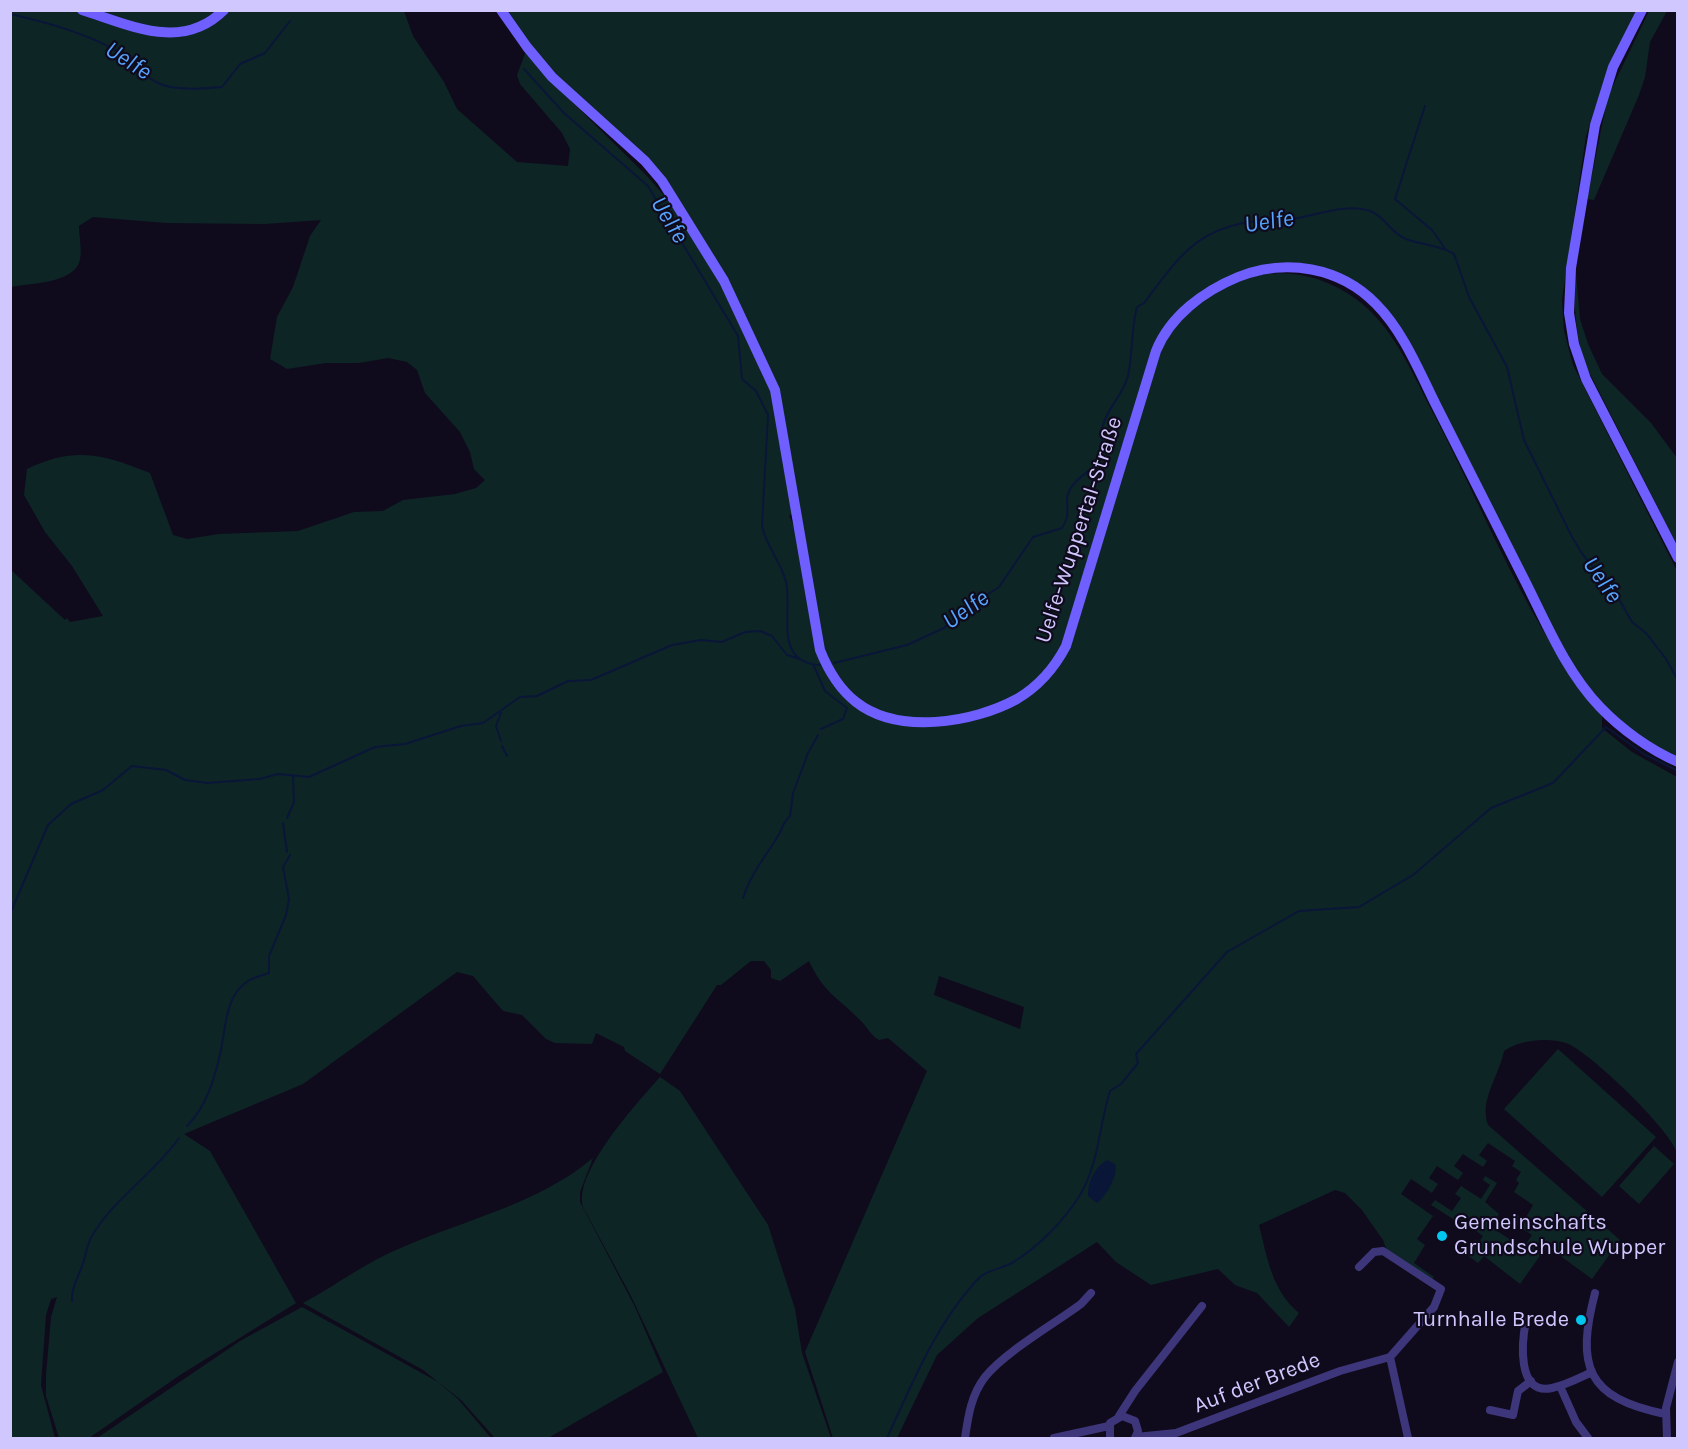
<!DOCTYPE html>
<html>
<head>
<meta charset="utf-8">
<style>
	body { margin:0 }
	#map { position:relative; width:1688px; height:1449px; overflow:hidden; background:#0f0b1c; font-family:Karla,sans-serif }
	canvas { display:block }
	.frame { position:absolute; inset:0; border:12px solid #d1c7ff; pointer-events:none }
</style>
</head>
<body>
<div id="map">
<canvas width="1688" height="1449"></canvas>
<div class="frame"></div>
</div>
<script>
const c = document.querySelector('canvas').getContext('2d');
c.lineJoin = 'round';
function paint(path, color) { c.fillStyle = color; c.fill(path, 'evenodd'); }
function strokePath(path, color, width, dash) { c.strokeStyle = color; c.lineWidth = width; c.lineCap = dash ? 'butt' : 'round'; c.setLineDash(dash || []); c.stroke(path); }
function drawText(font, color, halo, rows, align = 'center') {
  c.font = font + ' Karla,sans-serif'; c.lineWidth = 4.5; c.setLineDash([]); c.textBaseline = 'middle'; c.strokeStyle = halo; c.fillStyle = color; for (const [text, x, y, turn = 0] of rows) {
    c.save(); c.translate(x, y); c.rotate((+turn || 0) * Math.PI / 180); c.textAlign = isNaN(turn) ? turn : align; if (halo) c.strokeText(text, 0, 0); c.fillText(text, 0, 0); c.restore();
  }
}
const green = new Path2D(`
	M 11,11 L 76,11 L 163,36 L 180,36 L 199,30 L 228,11 L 404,11 L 413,36 L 444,82 L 457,109 L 517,162 L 568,166 L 570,149 L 562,133 L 520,84 L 517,75 L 526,51 L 563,93 L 648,177 L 690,226 L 723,282 L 772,390 L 778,412 L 794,514 L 789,515 L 795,529 L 812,612 L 775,390 L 724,281 L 662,181 L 645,161 L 552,77 L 527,47 L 501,11 L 1637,11 L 1609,65 L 1586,136 L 1562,300 L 1564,331 L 1573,365 L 1677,571 L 1677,762 C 1650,750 1621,729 1600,707 C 1567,673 1547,625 1526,583 C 1496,524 1466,464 1436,405 C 1419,371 1403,331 1376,304 C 1339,267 1286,258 1238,277 C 1204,291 1170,316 1156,351 L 1066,646 C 1034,707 949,737 883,716 C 866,710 855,698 841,689 C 884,746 986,732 1035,690 C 1053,676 1061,657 1072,637 L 1157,351 C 1173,316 1203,297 1237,282 C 1279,264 1327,275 1361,303 C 1395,330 1413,375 1433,413 C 1485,511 1529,630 1602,714 L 1602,728 L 1632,752 L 1677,777 L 1677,1153 C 1671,1130 1589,1051 1566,1043 C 1548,1037 1519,1040 1504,1051 C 1499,1076 1479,1100 1488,1125 L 1620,1240 L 1592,1279 L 1547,1246 L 1520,1284 L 1484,1256 L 1478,1263 L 1466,1254 L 1475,1240 L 1479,1242 L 1483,1236 L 1475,1230 L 1477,1226 L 1465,1218 L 1461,1224 L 1431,1205 L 1435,1200 L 1452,1211 L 1461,1198 L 1455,1194 L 1461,1186 L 1481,1199 L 1490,1185 L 1483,1180 L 1485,1176 L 1497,1183 L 1485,1202 L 1499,1214 L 1491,1227 L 1523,1248 L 1532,1235 L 1511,1221 L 1516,1214 L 1525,1219 L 1533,1205 L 1514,1192 L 1519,1183 L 1516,1180 L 1521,1172 L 1512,1166 L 1515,1161 L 1488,1143 L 1479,1155 L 1487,1161 L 1483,1167 L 1463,1154 L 1454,1166 L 1463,1173 L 1458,1180 L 1437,1166 L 1429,1178 L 1438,1184 L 1432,1193 L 1411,1179 L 1401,1194 L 1433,1216 L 1417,1239 L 1425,1245 L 1414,1263 L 1434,1277 L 1432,1280 L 1388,1253 L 1383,1240 L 1362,1210 L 1345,1193 L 1335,1190 L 1259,1225 C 1267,1257 1272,1291 1299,1313 L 1289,1327 L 1257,1293 L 1235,1285 L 1218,1269 L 1151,1285 L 1116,1262 L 1097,1242 L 978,1318 L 937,1355 L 897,1438 L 833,1438 L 805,1352 L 927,1071 L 888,1038 L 879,1040 C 870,1035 867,1026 859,1019 C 836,996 824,993 809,961 L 780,981 L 771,978 L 771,970 L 764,961 L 751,961 L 721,985 L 717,985 L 660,1074 L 625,1051 L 624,1047 L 596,1033 L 592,1044 L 555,1043 L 546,1039 L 522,1015 L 503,1011 L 473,976 L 457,972 L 303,1084 L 184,1134 L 210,1151 L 296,1303 L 180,1375 L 89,1438 L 59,1438 L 46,1396 L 46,1375 L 51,1317 L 57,1297 L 51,1299 L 46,1315 L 41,1385 L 55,1438 L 11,1438 L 11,570 L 65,620 L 67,618 L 70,622 L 103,616 L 72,566 L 45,532 L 24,495 L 27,469 C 74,446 103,454 150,473 L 173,535 L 187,539 L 219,534 L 298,531 L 354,512 L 383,511 L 403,500 L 455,494 L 476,488 L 485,480 L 474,469 L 470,452 L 460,432 L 425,393 L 417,370 L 407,362 L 388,358 L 359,363 L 326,363 L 287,369 L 270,359 L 277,317 L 293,287 L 310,236 L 321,220 L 265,224 L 166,223 L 93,217 L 79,226 C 79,236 82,249 80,259 C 76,284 29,283 11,287 ZM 939,976 L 1024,1007 L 1020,1029 L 934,995 Z
	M 82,11 L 224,11 L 179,34 Z
	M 1649,11 L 1667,11 L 1650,42 L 1645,77 L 1639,95 L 1594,200 L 1587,199 L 1608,96 Z
	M 1575,264 L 1580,319 L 1588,344 L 1602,374 L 1651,423 L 1677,458 L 1677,545 L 1583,360 C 1575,327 1573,298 1575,264 Z
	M 1558,1049 L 1656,1137 L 1602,1197 L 1504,1109 Z
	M 660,1077 L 680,1091 L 768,1225 L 795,1309 L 802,1353 L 831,1438 L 698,1438 L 631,1296 L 583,1207 C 573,1172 638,1102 660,1077 Z
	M 1654,1146 L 1674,1164 L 1639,1204 L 1619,1186 Z
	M 593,1158 L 580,1192 L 580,1202 L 635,1307 L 663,1372 L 548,1438 L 495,1438 L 461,1400 L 423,1370 L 303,1303 C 337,1285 367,1261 403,1247 C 465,1220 540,1203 593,1158 Z
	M 302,1307 L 438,1382 L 458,1399 L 491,1438 L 97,1438 L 240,1341 Z`);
const water = new Path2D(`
	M 1107,1160 L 1115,1164 C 1119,1174 1106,1197 1097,1203 L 1088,1196 C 1087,1183 1095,1167 1107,1160 Z`);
const stream = new Path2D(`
	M 300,11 L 301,10
	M 10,14 C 50,23 93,35 127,57 C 140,65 146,80 163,85 C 182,91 203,88 222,87 L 240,64 L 265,53 L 290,21
	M 524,69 L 564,113 L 648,186 L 738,336 L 742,379 L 756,391 L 768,415 L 762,526 C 766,546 781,562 786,582 C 793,612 772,663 821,665
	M 1425,106 L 1395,199 L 1432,230 L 1446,250
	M 834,663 L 907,645 L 944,628 L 962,611 L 999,587 L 1033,537 L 1062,528 C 1073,512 1063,505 1069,491 C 1076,476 1094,471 1102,457 C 1103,446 1099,435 1103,425 C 1108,407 1123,395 1128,376 C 1133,353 1131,328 1137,307 L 1144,303 C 1179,257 1196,228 1257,221 C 1271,219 1285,221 1298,218 C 1320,214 1348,203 1370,211 C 1385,216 1391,234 1406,239 C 1421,245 1440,245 1454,254 L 1469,297 L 1507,367 L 1524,440 L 1572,537 L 1583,555 L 1616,594 L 1632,622 L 1646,633 L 1666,659 L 1678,680
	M 813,664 L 825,691 L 847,708 L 843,719 L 821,729
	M 501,741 L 496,726 L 501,713
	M 502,746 L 507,756
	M 287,818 L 294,802 L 293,776
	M 283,823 L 287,852
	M 743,898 C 750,875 765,857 778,836 C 783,828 782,823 790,816 L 793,793 L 808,753 L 818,735
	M 10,914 L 48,825 L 71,804 L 103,790 L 132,766 L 166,770 L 185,780 L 207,783 L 260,779 L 278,774 L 309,777 L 375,747 L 405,744 L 461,726 L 483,723 L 520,697 L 537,696 L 568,681 L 591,680 L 672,645 L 701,640 L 722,642 L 745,632 L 760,631 L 772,636 L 787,655 L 800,659
	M 187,1126 C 207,1106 215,1077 221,1050 C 226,1026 225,996 248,981 C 254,977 263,975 269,973 L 269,956 L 286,915 L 289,899 L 283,867 L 290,855
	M 72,1301 C 71,1288 78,1278 82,1266 C 86,1256 86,1246 92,1236 C 114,1198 154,1174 179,1138
	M 887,1438 C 912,1384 935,1326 976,1281 C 985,1270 1001,1269 1012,1263 C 1038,1247 1064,1221 1080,1195 C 1099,1163 1099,1126 1110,1091 L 1121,1084 L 1138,1063 L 1136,1054 L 1227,952 L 1299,911 L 1359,907 L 1413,875 L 1491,808 L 1553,783 L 1606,727 L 1644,754 L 1678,771`);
const minor = new Path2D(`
	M 1359,1267 L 1374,1252 L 1383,1251 L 1441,1289 L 1434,1307 L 1390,1357 L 1408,1438
	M 1595,1293 C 1576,1366 1586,1398 1665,1414
	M 1526,1321 C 1522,1340 1516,1396 1552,1388 C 1566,1385 1579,1378 1592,1372
	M 1560,1386 L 1576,1422 L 1588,1438
	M 1490,1410 L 1513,1415 L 1518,1391 L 1531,1381
	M 1119,1416 L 1135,1391 L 1202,1306
	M 1136,1437 L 1176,1433 L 1340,1371 L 1390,1357
	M 965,1438 C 968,1417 971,1395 985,1377 C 1005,1352 1054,1324 1081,1304 L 1091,1293
	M 1054,1438 L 1109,1426
	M 1110,1438 L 1110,1423 L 1122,1416 L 1135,1421 L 1138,1431 L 1135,1438
	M 1667,1438 L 1666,1408 L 1678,1362`);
const secondary = new Path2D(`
	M 82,10 C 130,25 182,52 224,10
	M 501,10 L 527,47 L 552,77 L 645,161 L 662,181 L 724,281 L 775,390 L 820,650 C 828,670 838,688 856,702 C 898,735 973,723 1017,699 C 1039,686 1055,667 1066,646 L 1156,351 C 1170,316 1204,291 1238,277 C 1286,258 1340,267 1376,304 C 1403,331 1419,371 1436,405 C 1466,464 1496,524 1526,583 C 1547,625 1567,673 1600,707 C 1621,729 1650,750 1678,762
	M 1642,10 L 1613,67 L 1595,125 L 1571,268 L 1569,313 L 1574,344 L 1586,379 L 1678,558`);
const markers = [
	[1442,1236,6,"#01c7f0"],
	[1581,1320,6,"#01c7f0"]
];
const streetNames = [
	["Uelfe-Wuppertal-Straße",1079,530,-72],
	["Auf der Brede",1257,1383,-21]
];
const poiNames = [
	["Gemeinschafts",1454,1223],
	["Grundschule Wupper",1454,1248],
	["Turnhalle Brede",1569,1320,"right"]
];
const waterNames = [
	["Uelfe",128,61,33],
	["Uelfe",669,220,59],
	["Uelfe",1269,222,-8],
	["Uelfe",1602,580,55],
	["Uelfe",966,610,-35]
];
paint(green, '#0e2526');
paint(water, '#091638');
strokePath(stream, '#091638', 2);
strokePath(minor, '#3e367b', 8);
strokePath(secondary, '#6e5ffe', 10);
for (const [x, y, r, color] of markers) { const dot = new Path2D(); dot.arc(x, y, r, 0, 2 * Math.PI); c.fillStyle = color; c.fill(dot); strokePath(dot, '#0f0b1c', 2); }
drawText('22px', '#d1c7ff', '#0f0b1c', streetNames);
drawText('22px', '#d1c7ff', '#0f0b1c', poiNames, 'left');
drawText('italic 24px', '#56a4fe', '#0f0b1c', waterNames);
</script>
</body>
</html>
